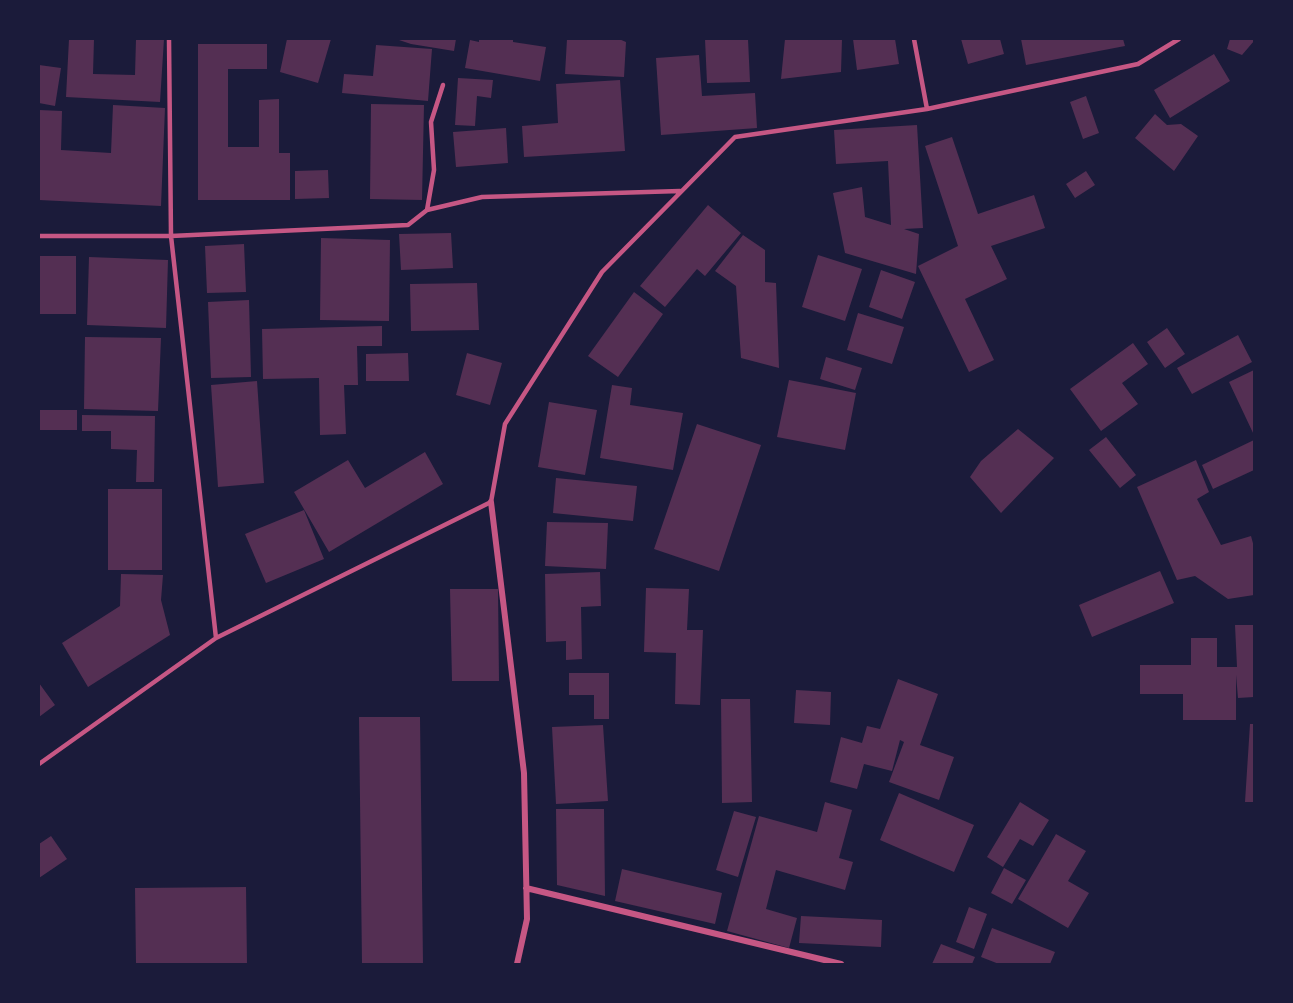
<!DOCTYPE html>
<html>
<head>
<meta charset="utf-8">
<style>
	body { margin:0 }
	#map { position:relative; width:1293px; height:1003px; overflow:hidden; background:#1b1b3a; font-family:Manrope,sans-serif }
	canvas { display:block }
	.frame { position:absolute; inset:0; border:40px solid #1b1b3a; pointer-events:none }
</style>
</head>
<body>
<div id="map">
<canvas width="1293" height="1003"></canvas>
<div class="frame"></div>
</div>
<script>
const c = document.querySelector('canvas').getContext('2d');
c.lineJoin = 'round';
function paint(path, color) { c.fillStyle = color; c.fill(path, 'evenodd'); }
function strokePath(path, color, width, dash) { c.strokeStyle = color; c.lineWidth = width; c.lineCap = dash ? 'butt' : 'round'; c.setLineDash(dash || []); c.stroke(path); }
const building = new Path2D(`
	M 69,39 L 94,39 L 93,74 L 135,75 L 136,39 L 164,39 L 160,102 L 66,97 Z
	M 287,39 L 331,39 L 318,83 L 280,72 Z
	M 396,39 L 456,39 L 454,51 L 411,44 Z
	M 479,39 L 513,39 L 513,42 L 546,47 L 540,81 L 465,68 L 470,40 L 479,42 Z
	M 567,39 L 619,39 L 626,42 L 624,77 L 565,74 Z
	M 705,39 L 748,39 L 750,82 L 707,83 Z
	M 785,39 L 842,39 L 841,72 L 781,79 Z
	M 853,39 L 895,39 L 899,64 L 857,70 Z
	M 961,39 L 1000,39 L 1004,54 L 968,64 Z
	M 1021,39 L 1123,39 L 1125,46 L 1026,65 Z
	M 1230,39 L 1254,39 L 1254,41 L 1242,55 L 1227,49 Z
	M 198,44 L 267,44 L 267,69 L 228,69 L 228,147 L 259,147 L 259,100 L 279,99 L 279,153 L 290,153 L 290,200 L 198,200 Z
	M 376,45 L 432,49 L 428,101 L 342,93 L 344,74 L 373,76 Z
	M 1214,54 L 1230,81 L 1170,118 L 1154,90 Z
	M 699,55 L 702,96 L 755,93 L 757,128 L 661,135 L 656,58 Z
	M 39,65 L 61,68 L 55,106 L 39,103 Z
	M 458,78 L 493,80 L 491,98 L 477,96 L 475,126 L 455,125 Z
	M 620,80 L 625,151 L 524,157 L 522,126 L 558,123 L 556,84 Z
	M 1086,96 L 1099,133 L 1083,139 L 1070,102 Z
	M 371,104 L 424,105 L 422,200 L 370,199 Z
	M 113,105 L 165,108 L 161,206 L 39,200 L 39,110 L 62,111 L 61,150 L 111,153 Z
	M 1155,114 L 1167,125 L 1181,124 L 1198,136 L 1174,171 L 1135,138 Z
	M 917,125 L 923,228 L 904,229 L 919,234 L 916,274 L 845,253 L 833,193 L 862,187 L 865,217 L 891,225 L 888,161 L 836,164 L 834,130 Z
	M 506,128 L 508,163 L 456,167 L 453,132 Z
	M 952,137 L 978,214 L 1034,195 L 1045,228 L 991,246 L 1007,279 L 965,299 L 994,360 L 969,372 L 918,266 L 958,246 L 925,146 Z
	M 328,170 L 329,198 L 295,199 L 295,171 Z
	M 1086,171 L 1095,185 L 1075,198 L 1066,184 Z
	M 708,205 L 741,233 L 705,276 L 697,269 L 665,307 L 640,286 Z
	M 451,233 L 453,268 L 401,270 L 399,234 Z
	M 743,235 L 765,250 L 765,282 L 776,283 L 779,368 L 741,358 L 736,286 L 715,271 Z
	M 321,238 L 390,240 L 389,321 L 320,320 Z
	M 244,244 L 246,292 L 207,293 L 205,246 Z
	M 818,255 L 862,269 L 845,321 L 802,307 Z
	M 39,256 L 76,256 L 76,314 L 39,314 Z
	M 89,257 L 168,260 L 166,328 L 87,325 Z
	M 881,270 L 915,282 L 902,319 L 869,307 Z
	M 477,283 L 479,330 L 411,331 L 410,284 Z
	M 634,292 L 663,314 L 618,377 L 588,356 Z
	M 249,300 L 251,377 L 211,378 L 208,302 Z
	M 858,313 L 904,327 L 892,364 L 847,350 Z
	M 382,326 L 382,346 L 357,346 L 358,385 L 344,385 L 346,434 L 320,435 L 319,378 L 263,379 L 262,329 Z
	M 1167,328 L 1185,354 L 1165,368 L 1147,342 Z
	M 1238,335 L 1252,362 L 1192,394 L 1177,368 Z
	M 85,337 L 161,338 L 158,411 L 84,409 Z
	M 1133,343 L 1148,364 L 1122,383 L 1138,404 L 1101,431 L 1070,389 Z
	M 408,353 L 409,381 L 366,381 L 366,354 Z
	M 467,353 L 502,363 L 490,405 L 456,395 Z
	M 826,357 L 862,368 L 855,390 L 820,379 Z
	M 1254,370 L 1254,435 L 1229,382 Z
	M 789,380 L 856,393 L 845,450 L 777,437 Z
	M 257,381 L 264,483 L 218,487 L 211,385 Z
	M 612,385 L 632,388 L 630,405 L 683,413 L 673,470 L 600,458 Z
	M 549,402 L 597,410 L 585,475 L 538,467 Z
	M 39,410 L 77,410 L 77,430 L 39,430 Z
	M 82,415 L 155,416 L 154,482 L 136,482 L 137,450 L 111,449 L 111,431 L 82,431 Z
	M 697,424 L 761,445 L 719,571 L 654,549 Z
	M 1018,429 L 1054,458 L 1001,513 L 970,477 L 981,461 Z
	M 1106,437 L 1136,475 L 1120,488 L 1089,450 Z
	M 1254,440 L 1254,470 L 1213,489 L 1202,465 Z
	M 425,452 L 443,484 L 329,552 L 294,492 L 348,460 L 365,488 Z
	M 1196,460 L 1209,492 L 1197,499 L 1221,545 L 1251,536 L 1254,547 L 1254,595 L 1228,599 L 1195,576 L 1177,580 L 1137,487 Z
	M 556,478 L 637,486 L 633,521 L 553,513 Z
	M 108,489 L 162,489 L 162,570 L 108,570 Z
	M 304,510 L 324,559 L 266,583 L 245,534 Z
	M 547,522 L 608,523 L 606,569 L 545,566 Z
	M 1160,571 L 1174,603 L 1092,637 L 1079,605 Z
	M 600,572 L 601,606 L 581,607 L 582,659 L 566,660 L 566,641 L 546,642 L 545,574 Z
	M 121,574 L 163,575 L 161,600 L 170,635 L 88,687 L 62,643 L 120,606 Z
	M 646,588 L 689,589 L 687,630 L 703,630 L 700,705 L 675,704 L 676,653 L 644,652 Z
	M 450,589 L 498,589 L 499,681 L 452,681 Z
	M 1235,625 L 1254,625 L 1254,697 L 1238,698 L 1236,675 L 1236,720 L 1183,720 L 1183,694 L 1140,694 L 1140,665 L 1191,665 L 1191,638 L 1217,638 L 1217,667 L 1237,667 Z
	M 569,673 L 609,673 L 609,719 L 594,719 L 594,695 L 569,695 Z
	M 898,679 L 938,694 L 920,745 L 954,757 L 939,800 L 889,782 L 904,742 L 900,740 L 892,771 L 864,764 L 857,789 L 830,782 L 841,737 L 862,743 L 867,726 L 880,729 Z
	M 39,683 L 55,705 L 39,717 Z
	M 796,690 L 831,692 L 830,725 L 794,723 Z
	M 721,699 L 750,699 L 752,802 L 722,803 Z
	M 359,717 L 420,717 L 423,964 L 362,964 Z
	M 1250,724 L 1254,724 L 1254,802 L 1245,802 Z
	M 603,725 L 608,801 L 556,804 L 552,727 Z
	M 899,793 L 974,825 L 954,872 L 880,840 Z
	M 825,802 L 852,810 L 839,858 L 853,862 L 845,890 L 776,870 L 766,909 L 797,918 L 789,948 L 727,931 L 759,816 L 817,832 Z
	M 1020,802 L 1049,820 L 1033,846 L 1020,839 L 1003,867 L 987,857 Z
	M 556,809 L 604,809 L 605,896 L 557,885 Z
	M 734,811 L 756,817 L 738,877 L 716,870 Z
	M 1056,834 L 1086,851 L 1068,881 L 1089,893 L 1068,928 L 1018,899 Z
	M 51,836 L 67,859 L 39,878 L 39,844 Z
	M 1004,868 L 1026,880 L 1012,904 L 991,893 Z
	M 622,869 L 722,893 L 715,924 L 615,901 Z
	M 246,887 L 247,964 L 136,964 L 135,888 Z
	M 969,907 L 987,914 L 974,949 L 956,942 Z
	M 801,916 L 882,920 L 881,947 L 799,943 Z
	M 992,928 L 1055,952 L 1050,964 L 999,964 L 981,957 Z
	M 941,944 L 975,957 L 972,964 L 932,964 Z`);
const service = new Path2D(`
	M 169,39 L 171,236 L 216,638
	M 914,39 L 927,109
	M 427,210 L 434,170 L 431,122 L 443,85
	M 39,236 L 171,236 L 408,225 L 427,210 L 482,197 L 680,191
	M 39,764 L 216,638 L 491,502 L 505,424 L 602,272 L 735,137 L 927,109 L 1138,64 L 1179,39`);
const minor = new Path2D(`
	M 491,502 L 524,773 L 527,919 L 517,964
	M 526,888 L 841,964`);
paint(building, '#542f53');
strokePath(service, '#c65784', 4.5);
strokePath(minor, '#c65784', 6);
</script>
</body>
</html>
